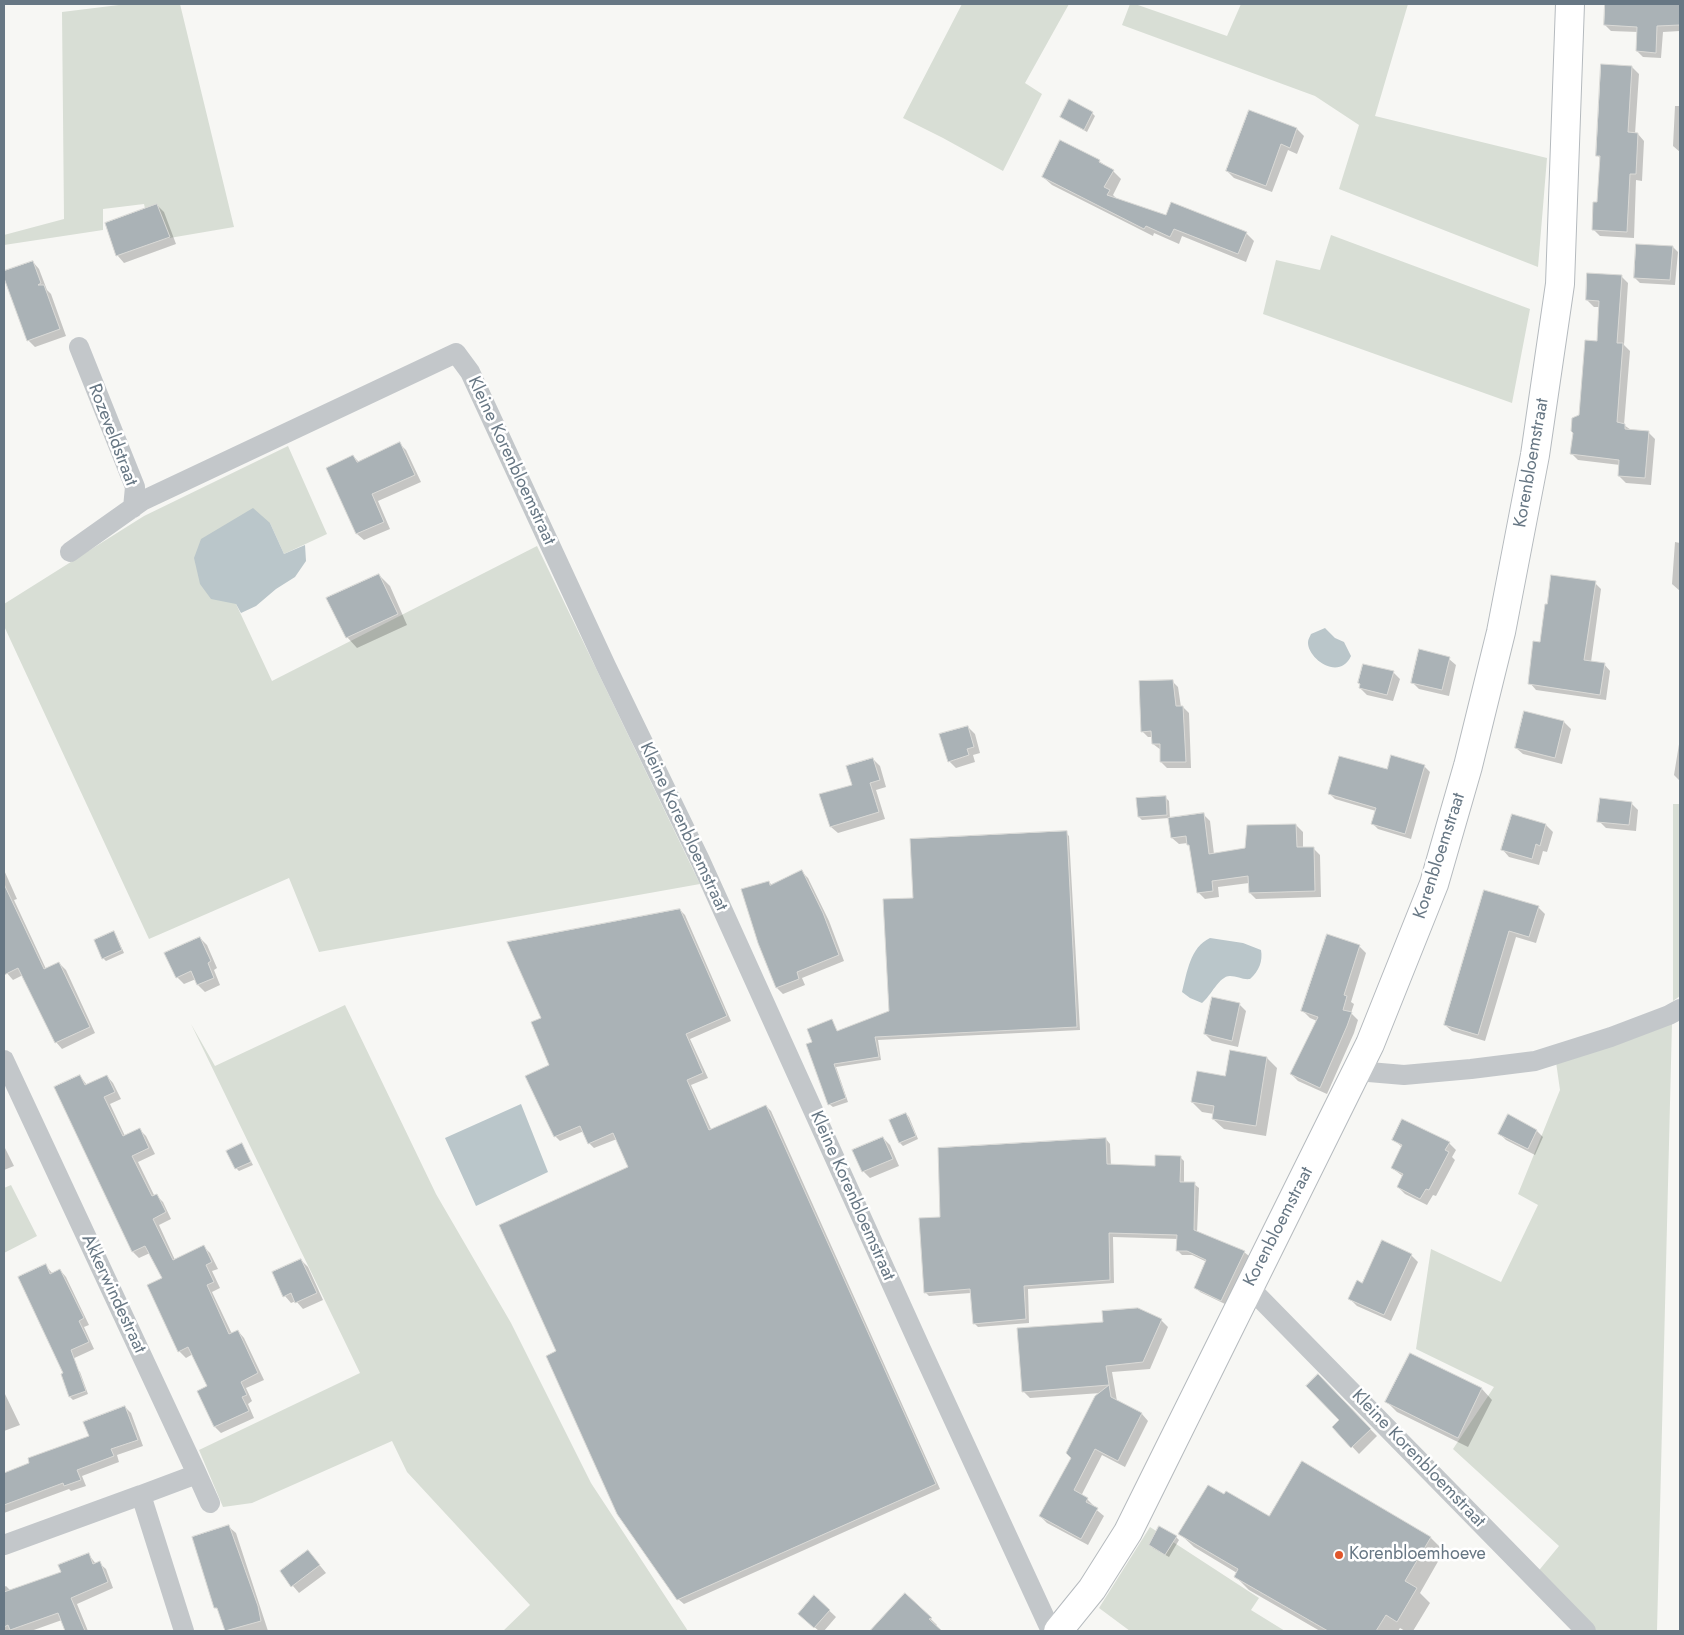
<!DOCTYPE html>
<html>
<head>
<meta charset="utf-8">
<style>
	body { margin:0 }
	#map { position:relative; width:1684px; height:1635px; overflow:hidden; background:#f7f7f4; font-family:Jost,sans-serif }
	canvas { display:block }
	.frame { position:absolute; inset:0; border:5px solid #677784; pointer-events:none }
</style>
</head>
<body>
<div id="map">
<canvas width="1684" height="1635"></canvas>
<div class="frame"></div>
</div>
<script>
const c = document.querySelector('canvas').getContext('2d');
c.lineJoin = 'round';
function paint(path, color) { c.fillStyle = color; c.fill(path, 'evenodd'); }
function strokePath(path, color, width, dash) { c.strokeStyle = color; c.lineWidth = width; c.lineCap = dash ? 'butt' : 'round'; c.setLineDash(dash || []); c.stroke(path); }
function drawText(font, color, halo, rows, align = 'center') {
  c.font = font + ' Jost,sans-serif'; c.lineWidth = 5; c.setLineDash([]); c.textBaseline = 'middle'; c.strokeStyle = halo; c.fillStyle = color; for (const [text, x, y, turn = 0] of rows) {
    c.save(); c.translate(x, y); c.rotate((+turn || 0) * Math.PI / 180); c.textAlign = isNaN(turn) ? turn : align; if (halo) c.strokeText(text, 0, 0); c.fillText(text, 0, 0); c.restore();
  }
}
const green = new Path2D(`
	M 127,4 L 180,4 L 234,227 L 152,241 L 144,204 L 103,209 L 103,230 L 4,245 L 4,235 L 64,219 L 62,12 Z
	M 962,4 L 1069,4 L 1025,83 L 1042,94 L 1003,171 L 943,138 L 903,118 Z
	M 1130,4 L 1135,4 L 1227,36 L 1241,4 L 1408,4 L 1375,116 L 1547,158 L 1538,267 L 1339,189 L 1359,125 L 1315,96 L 1122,25 Z
	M 1331,235 L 1530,309 L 1512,403 L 1263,314 L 1276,260 L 1320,270 Z
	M 288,446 L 327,534 L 284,554 L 270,523 L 236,604 L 272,681 L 537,546 L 700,884 L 319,952 L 289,878 L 149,939 L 4,626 L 4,604 L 144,516 Z
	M 1673,804 L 1680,804 L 1680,996 L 1673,1001 Z
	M 345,1005 L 436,1194 L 511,1323 L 591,1483 L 688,1631 L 503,1631 L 530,1605 L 407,1472 L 392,1441 L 252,1503 L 223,1507 L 199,1450 L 360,1373 L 191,1024 L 215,1066 Z
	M 1672,1022 L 1657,1631 L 1594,1631 L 1536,1574 L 1559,1546 L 1453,1449 L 1494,1387 L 1416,1349 L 1431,1249 L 1501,1282 L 1538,1205 L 1518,1194 L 1560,1090 L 1556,1062 Z
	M 11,1185 L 37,1236 L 4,1253 L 4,1188 Z
	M 1150,1527 L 1259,1598 L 1251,1610 L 1285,1631 L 1130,1631 L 1099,1608 Z`);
const water = new Path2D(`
	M 253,508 L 270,523 L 284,554 L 305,545 L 306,561 L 295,577 L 276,589 L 256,606 L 241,613 L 236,604 L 211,599 L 200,584 L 194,558 L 201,539 Z
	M 1325,628 L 1335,638 L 1344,642 L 1351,656 C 1339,682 1307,658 1308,642 C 1308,639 1310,637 1311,634 Z
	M 1210,938 L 1243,943 L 1261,950 C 1263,961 1259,971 1250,979 C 1243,980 1237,976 1230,976 C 1219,976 1211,996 1202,1003 L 1190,998 L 1182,992 C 1187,973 1190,947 1210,938 Z
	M 521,1104 L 548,1172 L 476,1206 L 445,1138 Z`);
const shadow = new Path2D(`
	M 1606,4 L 1680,4 L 1680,31 L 1663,32 L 1661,58 L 1643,57 L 1637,51 L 1638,32 L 1611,31 L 1605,25 Z
	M 1602,66 L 1632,67 L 1639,74 L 1635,134 L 1638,134 L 1644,141 L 1642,181 L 1636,180 L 1634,238 L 1600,236 L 1593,229 L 1598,203 L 1601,159 L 1597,155 Z
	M 1675,106 L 1680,106 L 1680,152 L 1673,146 Z
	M 1250,111 L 1297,129 L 1304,136 L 1297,154 L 1288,150 L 1272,192 L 1234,178 L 1227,171 Z
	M 1092,113 L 1095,116 L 1087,132 L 1061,117 Z
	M 1099,161 L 1113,171 L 1121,179 L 1113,195 L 1117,199 L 1166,217 L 1246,233 L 1254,241 L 1246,262 L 1182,236 L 1179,244 L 1154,233 L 1153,236 L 1052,185 L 1043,177 Z
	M 157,205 L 164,212 L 176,244 L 124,263 L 118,256 L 106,224 Z
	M 1673,247 L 1678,252 L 1675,285 L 1640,283 L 1635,278 Z
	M 33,262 L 39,269 L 47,290 L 51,294 L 66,336 L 35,347 L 28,340 L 4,275 L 4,272 Z
	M 1621,276 L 1628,283 L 1624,345 L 1630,351 L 1624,425 L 1631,430 L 1648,432 L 1655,439 L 1651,485 L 1626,483 L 1619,476 L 1620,465 L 1578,460 L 1571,453 L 1598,342 L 1600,307 L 1594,307 L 1587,300 Z
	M 399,443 L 406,450 L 421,482 L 378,501 L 390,529 L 364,540 L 357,534 L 328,468 L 353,456 L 359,462 Z
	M 1675,542 L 1680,543 L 1680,591 L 1672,584 Z
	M 379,575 L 390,586 L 407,625 L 357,648 L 347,637 Z
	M 1595,583 L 1601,589 L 1591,662 L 1604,664 L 1610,671 L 1606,700 L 1536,690 L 1530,683 L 1541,644 Z
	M 1449,659 L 1456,665 L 1449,696 L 1419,689 L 1412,682 Z
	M 1393,672 L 1400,679 L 1393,701 L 1367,695 L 1360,688 Z
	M 1172,681 L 1178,687 L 1181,707 L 1183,707 L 1189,713 L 1191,768 L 1167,768 L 1161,762 L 1161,750 L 1153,744 L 1153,737 L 1148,737 L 1142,731 Z
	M 1564,722 L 1571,729 L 1562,764 L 1523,754 L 1516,748 Z
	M 968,727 L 975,734 L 980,753 L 973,755 L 975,762 L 956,768 L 949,761 Z
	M 1680,738 L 1680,781 L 1674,775 Z
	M 873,759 L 880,766 L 886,787 L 876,790 L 885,819 L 838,833 L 831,827 L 853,786 Z
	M 1424,766 L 1430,772 L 1411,839 L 1378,829 L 1372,823 L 1376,811 L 1335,799 L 1329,793 L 1388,771 Z
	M 1166,798 L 1169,801 L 1170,819 L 1203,814 L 1210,821 L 1214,854 L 1246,849 L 1296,825 L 1303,832 L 1303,848 L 1313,848 L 1320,855 L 1321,897 L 1256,899 L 1250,893 L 1249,883 L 1218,887 L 1219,897 L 1205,899 L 1198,892 L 1191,847 L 1188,843 L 1179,844 L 1172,838 L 1169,818 L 1142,820 L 1139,817 Z
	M 1631,803 L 1638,810 L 1636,831 L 1606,828 L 1599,821 Z
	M 1512,816 L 1546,825 L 1553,832 L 1547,852 L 1543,851 L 1539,865 L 1509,857 L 1503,850 Z
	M 1066,833 L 1069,836 L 1080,1030 L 878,1040 L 881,1060 L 836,1067 L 848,1102 L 833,1107 L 829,1104 L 814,1043 L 832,1021 L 838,1032 L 891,1012 L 914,899 Z
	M 4,870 L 17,899 L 14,900 L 46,969 L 59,963 L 66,970 L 95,1033 L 62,1049 L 56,1042 L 23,975 L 13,980 L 6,972 L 4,972 Z
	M 802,872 L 808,878 L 829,921 L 844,961 L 802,978 L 805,985 L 783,994 L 777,988 L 759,942 L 769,882 L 772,885 Z
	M 1484,891 L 1538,907 L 1545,914 L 1536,943 L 1516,937 L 1485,1041 L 1452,1031 L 1445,1025 Z
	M 680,910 L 685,915 L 731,1021 L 690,1039 L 708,1078 L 691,1085 L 712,1131 L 766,1106 L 771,1111 L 940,1489 L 684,1604 L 678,1599 L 558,1352 L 629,1167 L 617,1139 L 594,1148 L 589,1143 L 584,1131 L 560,1141 L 555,1136 L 551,1066 L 542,1019 Z
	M 113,932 L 116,935 L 124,953 L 106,961 L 103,958 Z
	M 200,938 L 207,945 L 217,968 L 214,970 L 220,985 L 205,992 L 198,985 L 196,979 L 184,984 L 177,977 Z
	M 1359,946 L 1366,953 L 1351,1002 L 1354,1004 L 1351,1013 L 1358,1020 L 1354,1033 L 1327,1094 L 1298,1081 L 1291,1074 L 1317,1021 L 1310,1018 L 1303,1011 Z
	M 1239,1004 L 1246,1011 L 1238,1047 L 1212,1041 L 1205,1034 Z
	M 1267,1058 L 1277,1068 L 1266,1136 L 1224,1129 L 1213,1119 L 1214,1114 L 1202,1112 L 1192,1102 L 1226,1077 Z
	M 80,1076 L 87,1085 L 107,1076 L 113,1083 L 121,1099 L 110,1104 L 125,1136 L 140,1130 L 146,1136 L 155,1154 L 138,1162 L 155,1197 L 157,1196 L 163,1202 L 171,1219 L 159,1225 L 175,1260 L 204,1247 L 210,1253 L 218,1269 L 212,1271 L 220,1288 L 212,1292 L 232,1334 L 238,1331 L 244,1338 L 264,1380 L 246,1388 L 252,1401 L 248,1404 L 254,1418 L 221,1433 L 215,1427 L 209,1387 L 193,1354 L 186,1358 L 179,1351 L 163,1278 L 150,1253 L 139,1258 L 133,1252 Z
	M 906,1114 L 909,1117 L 918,1139 L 903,1146 L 900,1143 L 890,1121 Z
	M 1537,1131 L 1543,1137 L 1535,1155 L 1506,1140 L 1499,1133 Z
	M 883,1138 L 890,1145 L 899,1166 L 870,1178 L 863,1171 Z
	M 1106,1139 L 1110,1144 L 1111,1166 L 1156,1167 L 1180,1157 L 1184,1161 L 1184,1183 L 1194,1184 L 1199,1188 L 1197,1233 L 1244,1252 L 1249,1256 L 1225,1304 L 1200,1292 L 1196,1287 L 1207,1262 L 1192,1255 L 1182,1255 L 1178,1251 L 1178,1239 L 1113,1237 L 1114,1283 L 1028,1289 L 1029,1323 L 978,1327 L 974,1323 L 971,1293 L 929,1296 L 925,1292 L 941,1218 Z
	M 1393,1139 L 1449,1143 L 1456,1150 L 1452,1157 L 1455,1160 L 1436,1196 L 1433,1195 L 1427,1205 L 1405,1194 L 1398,1187 L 1404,1177 L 1392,1168 L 1402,1147 Z
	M 242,1145 L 253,1165 L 239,1171 L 236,1168 Z
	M 4,1146 L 14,1166 L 4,1170 Z
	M 1411,1255 L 1418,1262 L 1391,1321 L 1357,1306 L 1350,1299 L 1362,1284 Z
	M 301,1260 L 308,1267 L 323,1300 L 303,1309 L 296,1301 L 291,1303 L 285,1296 Z
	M 46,1266 L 53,1274 L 60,1270 L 66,1277 L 89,1325 L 84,1327 L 94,1349 L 70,1360 Z
	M 1137,1309 L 1161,1320 L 1168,1327 L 1150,1369 L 1112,1372 L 1117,1401 L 1142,1414 L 1148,1421 L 1125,1467 L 1102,1455 L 1081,1496 L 1087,1499 L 1094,1506 L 1093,1507 L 1104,1516 L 1088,1545 L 1047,1523 L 1040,1516 L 1072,1458 L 1101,1393 L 1030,1398 L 1023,1391 L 1105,1323 Z
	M 1410,1355 L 1482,1389 L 1492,1400 L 1468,1447 L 1397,1412 L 1387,1402 Z
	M 77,1369 L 80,1372 L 88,1394 L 73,1400 L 70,1397 L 62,1375 Z
	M 1318,1376 L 1377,1436 L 1359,1454 L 1334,1427 L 1341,1420 Z
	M 4,1392 L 20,1425 L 4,1431 Z
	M 125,1407 L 131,1413 L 143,1446 L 117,1455 L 119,1462 L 82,1476 L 86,1486 L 71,1491 L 69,1489 L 4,1513 L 4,1474 L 31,1464 L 90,1437 Z
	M 1302,1463 L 1431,1538 L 1444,1551 L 1420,1593 L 1430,1603 L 1413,1631 L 1405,1631 L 1400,1628 L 1398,1631 L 1320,1631 L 1249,1590 L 1235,1576 L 1237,1573 L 1194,1547 L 1180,1534 L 1269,1518 Z
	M 229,1527 L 236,1533 L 268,1631 L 226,1631 L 220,1612 L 216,1608 Z
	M 1176,1537 L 1179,1540 L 1169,1557 L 1153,1548 Z
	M 308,1551 L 326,1573 L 299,1593 L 281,1572 Z
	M 89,1555 L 96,1564 L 99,1563 L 106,1569 L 113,1588 L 77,1604 L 88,1631 L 66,1631 L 62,1620 L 31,1631 L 4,1631 L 4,1587 L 6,1586 L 11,1591 L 62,1572 Z
	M 906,1595 L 937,1625 L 935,1627 L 940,1631 L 872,1631 Z
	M 815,1597 L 836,1617 L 824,1631 L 819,1631 L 806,1620 Z`);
const building = new Path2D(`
	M 1605,4 L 1680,4 L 1680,25 L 1657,26 L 1656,53 L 1636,51 L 1637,27 L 1604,25 Z
	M 1601,64 L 1632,66 L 1628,132 L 1638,133 L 1636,174 L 1630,174 L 1627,232 L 1592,230 L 1593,202 L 1597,202 L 1600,156 L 1596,156 Z
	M 1069,99 L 1093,112 L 1084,130 L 1060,117 Z
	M 1249,110 L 1297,128 L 1290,148 L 1281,144 L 1266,186 L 1226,171 Z
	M 1060,140 L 1100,160 L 1099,162 L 1114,170 L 1104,187 L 1110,190 L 1107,195 L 1166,215 L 1171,202 L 1247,232 L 1238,254 L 1174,229 L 1170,237 L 1146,226 L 1144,229 L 1042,177 Z
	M 157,204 L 170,237 L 116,256 L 105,223 Z
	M 1636,244 L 1673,246 L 1670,280 L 1634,278 Z
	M 33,261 L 41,283 L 38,285 L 44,285 L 60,329 L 27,341 L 4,278 L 4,271 Z
	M 1587,273 L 1622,275 L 1617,343 L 1623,343 L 1617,422 L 1625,424 L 1625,429 L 1649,431 L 1645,478 L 1618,476 L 1619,460 L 1570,454 L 1573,433 L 1571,431 L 1572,418 L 1579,415 L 1585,340 L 1597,341 L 1599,301 L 1586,300 Z
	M 400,442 L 415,475 L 372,494 L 384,522 L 356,534 L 326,468 L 353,455 L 357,462 Z
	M 379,574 L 398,614 L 346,638 L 326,598 Z
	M 1551,575 L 1596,581 L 1584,660 L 1605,663 L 1600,695 L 1528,684 L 1533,641 L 1540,642 L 1545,604 L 1547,604 Z
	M 1419,649 L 1450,657 L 1442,690 L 1411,683 Z
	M 1363,664 L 1394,671 L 1387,695 L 1359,688 L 1360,684 L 1358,683 Z
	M 1173,680 L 1176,706 L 1183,706 L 1186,762 L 1160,762 L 1160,744 L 1152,744 L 1151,731 L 1141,732 L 1139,681 Z
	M 1524,711 L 1564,721 L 1555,758 L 1515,748 Z
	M 968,726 L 974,747 L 967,749 L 969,755 L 948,762 L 939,734 Z
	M 1391,755 L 1425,765 L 1405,834 L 1371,824 L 1376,808 L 1328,794 L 1339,756 L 1387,769 Z
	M 873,758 L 880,780 L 870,783 L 879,812 L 830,827 L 819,794 L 852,785 L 846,766 Z
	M 1166,796 L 1167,815 L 1138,817 L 1136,798 Z
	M 1600,798 L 1632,802 L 1629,825 L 1597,822 Z
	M 1204,813 L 1209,854 L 1245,848 L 1247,825 L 1296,824 L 1297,847 L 1314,847 L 1315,891 L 1249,893 L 1248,876 L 1212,881 L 1213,891 L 1197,893 L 1189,845 L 1187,845 L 1186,836 L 1171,838 L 1168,818 Z
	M 1512,814 L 1546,824 L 1540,846 L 1536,844 L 1532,859 L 1501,850 Z
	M 1067,831 L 1077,1027 L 875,1037 L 879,1057 L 834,1064 L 846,1098 L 828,1105 L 806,1044 L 812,1042 L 807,1029 L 832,1019 L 837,1031 L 889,1011 L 883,899 L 913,898 L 910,839 Z
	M 802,870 L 823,913 L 839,955 L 797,972 L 799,979 L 776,988 L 758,943 L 741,889 L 769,881 L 770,885 Z
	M 4,884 L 44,969 L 59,962 L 90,1027 L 55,1043 L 18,968 L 4,975 Z
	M 1484,890 L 1539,906 L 1529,937 L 1509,931 L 1478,1035 L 1444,1025 Z
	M 680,909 L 727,1016 L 686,1034 L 703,1073 L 687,1080 L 709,1130 L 766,1105 L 936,1484 L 677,1600 L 617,1514 L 546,1356 L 556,1351 L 499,1225 L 628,1167 L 613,1133 L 588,1144 L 580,1126 L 554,1137 L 525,1076 L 549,1065 L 531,1022 L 541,1018 L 507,942 Z
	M 114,931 L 122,950 L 102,959 L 94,940 Z
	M 1327,934 L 1360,945 L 1344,995 L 1347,996 L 1343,1010 L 1352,1012 L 1347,1026 L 1320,1088 L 1290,1074 L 1318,1017 L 1301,1011 Z
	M 200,937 L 211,961 L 208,963 L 214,978 L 197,985 L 191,971 L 176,978 L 164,953 Z
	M 1212,997 L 1240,1003 L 1232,1041 L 1204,1034 Z
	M 1230,1050 L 1267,1057 L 1256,1126 L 1212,1119 L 1214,1106 L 1191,1102 L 1197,1071 L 1225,1076 Z
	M 80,1075 L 85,1085 L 107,1075 L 115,1092 L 104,1097 L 123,1136 L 140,1128 L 149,1148 L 132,1156 L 152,1196 L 157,1194 L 166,1212 L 153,1219 L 173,1260 L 204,1245 L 212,1262 L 206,1265 L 214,1282 L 207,1285 L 229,1334 L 238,1330 L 258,1373 L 241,1382 L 247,1395 L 242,1397 L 249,1411 L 214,1427 L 197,1391 L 207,1386 L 188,1347 L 178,1352 L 147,1285 L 162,1278 L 145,1246 L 132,1252 L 54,1087 Z
	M 906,1113 L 916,1136 L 899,1143 L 889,1120 Z
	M 1508,1114 L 1537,1130 L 1528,1149 L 1498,1134 Z
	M 1402,1119 L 1450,1142 L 1445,1150 L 1449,1152 L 1429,1190 L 1426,1189 L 1420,1199 L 1397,1187 L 1403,1174 L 1391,1168 L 1402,1145 L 1392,1140 Z
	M 883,1137 L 893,1159 L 862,1172 L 852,1150 Z
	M 1106,1138 L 1107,1164 L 1155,1166 L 1155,1155 L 1181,1156 L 1180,1182 L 1195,1182 L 1194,1230 L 1245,1251 L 1221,1301 L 1194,1288 L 1206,1260 L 1187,1251 L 1176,1251 L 1177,1235 L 1109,1233 L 1110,1280 L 1024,1286 L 1026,1319 L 973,1324 L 970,1289 L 924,1293 L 919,1218 L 940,1217 L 938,1148 Z
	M 242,1143 L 251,1162 L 235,1169 L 226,1151 Z
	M 1382,1240 L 1412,1254 L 1384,1315 L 1348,1299 L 1357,1280 L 1362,1283 Z
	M 301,1259 L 317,1293 L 295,1303 L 291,1293 L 283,1297 L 272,1272 Z
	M 46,1264 L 50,1274 L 60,1269 L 84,1318 L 79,1321 L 89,1342 L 71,1350 L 86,1391 L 69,1397 L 61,1374 L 63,1373 L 18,1277 Z
	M 1138,1308 L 1162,1319 L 1143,1362 L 1106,1366 L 1111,1397 L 1142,1413 L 1118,1461 L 1095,1449 L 1074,1490 L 1088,1498 L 1086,1502 L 1098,1508 L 1081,1539 L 1039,1516 L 1071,1458 L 1066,1453 L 1095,1396 L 1109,1385 L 1022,1392 L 1017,1328 L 1103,1322 L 1102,1311 Z
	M 1410,1353 L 1482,1388 L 1458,1438 L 1385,1402 Z
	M 1318,1374 L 1371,1429 L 1351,1448 L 1332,1427 L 1339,1420 L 1306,1386 Z
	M 125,1406 L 138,1440 L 111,1449 L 114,1456 L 77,1470 L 81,1480 L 64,1486 L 63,1483 L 4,1505 L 4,1473 L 29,1463 L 28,1458 L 89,1436 L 83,1422 Z
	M 1302,1461 L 1431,1537 L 1405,1581 L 1417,1588 L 1397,1622 L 1386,1615 L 1376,1631 L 1328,1631 L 1234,1577 L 1238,1569 L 1178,1534 L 1208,1485 L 1224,1494 L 1226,1491 L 1269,1516 Z
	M 229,1525 L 258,1606 L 261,1621 L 225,1631 L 217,1608 L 214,1608 L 192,1537 Z
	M 1159,1526 L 1177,1536 L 1165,1555 L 1149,1545 Z
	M 308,1550 L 320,1565 L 291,1587 L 280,1571 Z
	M 89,1553 L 93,1564 L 100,1561 L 108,1582 L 71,1598 L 85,1631 L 65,1631 L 58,1613 L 10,1630 L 8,1625 L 4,1627 L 4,1592 L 61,1572 L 58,1565 Z
	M 905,1593 L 932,1618 L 929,1619 L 942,1631 L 870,1631 Z
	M 814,1595 L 830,1610 L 814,1628 L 798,1614 Z`);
const street = new Path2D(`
	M 79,347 L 135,487 L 133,508
	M 70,552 L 142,501 L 456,353 L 470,372 L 606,666 L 700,860 L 921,1349 L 1051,1631
	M 4,1060 L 197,1474 L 141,1495
	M 1357,1071 L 1404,1075 L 1471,1069 L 1535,1061 L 1611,1037 L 1669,1015 L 1680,1009
	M 1249,1287 L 1586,1631
	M 197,1474 L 210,1503
	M 4,1545 L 141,1495 L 184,1631`);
const secondary = new Path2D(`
	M 1058,1631 L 1092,1589 L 1128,1532 L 1370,1044 L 1434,884 L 1468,766 L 1501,632 L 1535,455 L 1560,284 L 1570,4`);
const markers = [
	[1339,1555,5,"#e0562b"]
];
const streetNames = [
	["Rozeveldstraat",112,435,69],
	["Kleine Korenbloemstraat",511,461,65],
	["Korenbloemstraat",1532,463,-80],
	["Kleine Korenbloemstraat",683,827,65],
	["Korenbloemstraat",1440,856,-72],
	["Kleine Korenbloemstraat",852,1196,66],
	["Korenbloemstraat",1279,1227,-63],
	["Akkerwindestraat",113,1294,65],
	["Kleine Korenbloemstraat",1418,1459,46]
];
const poiNames = [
	["Korenbloemhoeve",1349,1555]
];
paint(green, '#d8ded5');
paint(water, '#bac6ca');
paint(shadow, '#0003');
paint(building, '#aab2b6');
strokePath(building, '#d9d9d6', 1);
strokePath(secondary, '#b5babe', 30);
strokePath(street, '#c3c7ca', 20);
strokePath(secondary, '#fff', 28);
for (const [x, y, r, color] of markers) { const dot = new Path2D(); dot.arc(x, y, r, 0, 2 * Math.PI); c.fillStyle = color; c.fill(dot); strokePath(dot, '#fff', 2); }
drawText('18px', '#677784', '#fff', streetNames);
drawText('18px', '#677784', '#fff', poiNames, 'left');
</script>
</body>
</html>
